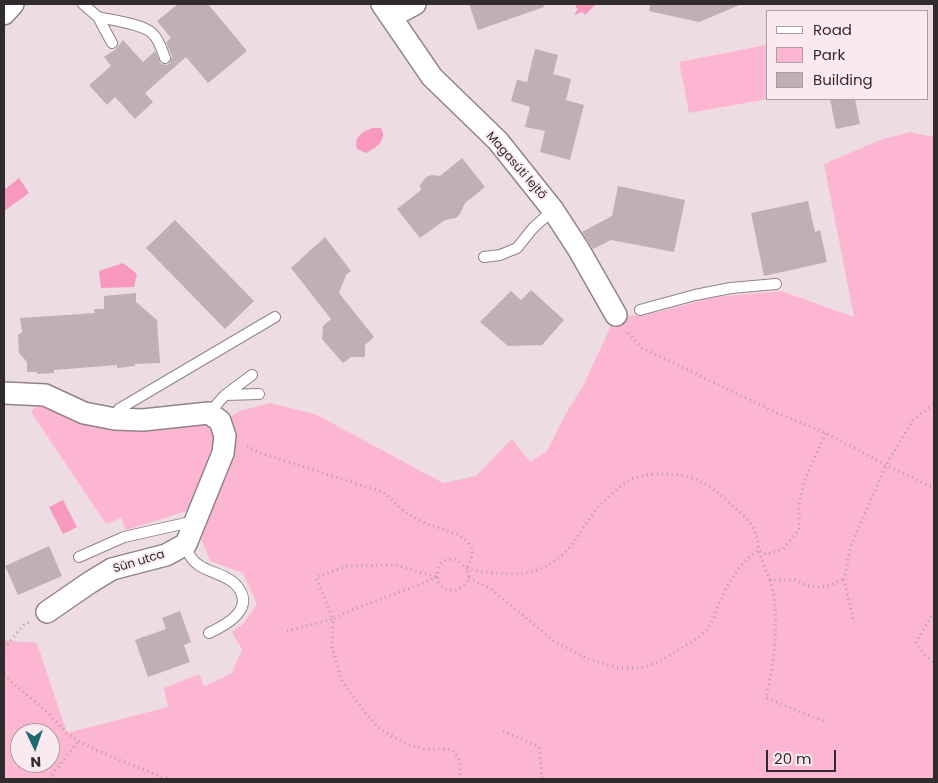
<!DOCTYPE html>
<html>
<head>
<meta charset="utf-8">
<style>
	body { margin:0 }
	#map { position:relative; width:938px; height:783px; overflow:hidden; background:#eddde2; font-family:Poppins,sans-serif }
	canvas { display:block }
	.frame { position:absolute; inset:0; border:5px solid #312b2d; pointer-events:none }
	.legend { position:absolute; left:766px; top:10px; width:162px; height:90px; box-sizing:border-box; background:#faeaf0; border:1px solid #aa9ea2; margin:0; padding:6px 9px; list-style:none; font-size:15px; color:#312b2d }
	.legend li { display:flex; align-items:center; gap:10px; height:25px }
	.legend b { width:25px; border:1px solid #aa9ea2 }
	.north { position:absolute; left:10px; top:723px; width:50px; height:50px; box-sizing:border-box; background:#faeaf0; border:1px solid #aa9ea2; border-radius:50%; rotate:177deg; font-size:14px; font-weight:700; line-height:20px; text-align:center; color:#312b2d }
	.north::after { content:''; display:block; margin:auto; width:18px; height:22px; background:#1e6a71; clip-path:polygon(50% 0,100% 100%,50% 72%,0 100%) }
	.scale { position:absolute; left:766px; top:750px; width:70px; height:22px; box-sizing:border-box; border:2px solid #312b2d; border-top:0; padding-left:6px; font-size:15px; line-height:18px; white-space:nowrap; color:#312b2d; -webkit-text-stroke:4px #faeaf0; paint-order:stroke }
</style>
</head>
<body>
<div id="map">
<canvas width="938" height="783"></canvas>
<div class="frame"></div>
<ul class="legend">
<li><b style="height:6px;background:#fff"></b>Road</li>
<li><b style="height:14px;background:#fdb6d1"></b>Park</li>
<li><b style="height:14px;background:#bfb0b5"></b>Building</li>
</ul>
<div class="north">N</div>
<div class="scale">20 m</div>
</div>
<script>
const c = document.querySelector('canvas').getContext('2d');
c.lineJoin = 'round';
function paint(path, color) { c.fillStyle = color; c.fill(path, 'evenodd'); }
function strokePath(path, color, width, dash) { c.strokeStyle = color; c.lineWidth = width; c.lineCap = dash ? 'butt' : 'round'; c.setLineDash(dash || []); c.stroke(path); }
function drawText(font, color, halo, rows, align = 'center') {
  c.font = font + ' Poppins,sans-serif'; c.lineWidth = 4; c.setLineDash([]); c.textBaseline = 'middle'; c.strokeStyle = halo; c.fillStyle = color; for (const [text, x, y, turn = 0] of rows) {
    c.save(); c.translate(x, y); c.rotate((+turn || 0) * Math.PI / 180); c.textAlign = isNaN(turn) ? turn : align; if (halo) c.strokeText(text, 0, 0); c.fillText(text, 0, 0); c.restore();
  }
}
const green = new Path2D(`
	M 767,45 L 768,99 L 689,113 L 679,62 Z
	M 910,132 L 934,137 L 934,779 L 4,779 L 4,640 L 37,643 L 67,733 L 168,707 L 164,688 L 199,674 L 204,686 L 231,674 L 242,650 L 232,632 L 243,624 L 257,604 L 243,573 L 210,561 L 190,510 L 126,530 L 121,518 L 106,524 L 31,412 L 45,395 L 68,406 L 228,419 L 239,411 L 270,403 L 315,414 L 443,483 L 476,476 L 512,439 L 530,462 L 547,451 L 565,415 L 583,386 L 616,315 L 641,316 L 715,297 L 781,291 L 854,317 L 824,164 L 880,140 ZM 20,733 L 50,733 L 50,763 L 20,763 Z`);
const water = new Path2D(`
	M 578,4 L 596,4 L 585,15 L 582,12 L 575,15 L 575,13 L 578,9 L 575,7 Z
	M 373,128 L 381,128 C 388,140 376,148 366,153 L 357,149 C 353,137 363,131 373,128 Z
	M 19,178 L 29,193 L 4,211 L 4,190 Z
	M 123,263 L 137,274 L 134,287 L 101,288 L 99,271 Z
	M 63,500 L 77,527 L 63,534 L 49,507 Z`);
const building = new Path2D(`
	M 178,4 L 208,4 L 247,51 L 208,83 L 186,57 L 145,93 L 153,102 L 135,119 L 115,97 L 107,105 L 89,85 L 111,66 L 104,57 L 116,49 L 123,40 L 143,62 L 155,51 L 161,64 L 167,65 L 170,63 L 172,56 L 166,42 L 171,38 L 157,21 Z
	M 469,4 L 544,4 L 544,7 L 478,30 Z
	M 650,4 L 742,4 L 699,22 L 649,11 Z
	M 535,49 L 558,55 L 553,74 L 571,79 L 566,100 L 584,105 L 570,160 L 540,152 L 545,131 L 525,127 L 530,107 L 511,101 L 517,80 L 527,82 Z
	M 830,99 L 855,99 L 860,124 L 836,129 Z
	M 462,158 L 485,187 L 465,203 L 460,214 L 456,218 L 445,220 L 420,238 L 397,209 L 421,190 L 420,185 L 426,177 L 432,175 L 440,176 Z
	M 618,186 L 685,200 L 674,252 L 611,240 L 593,249 L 582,232 L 612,216 Z
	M 808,201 L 815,232 L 820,230 L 827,262 L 764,276 L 751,213 Z
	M 175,220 L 254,301 L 225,329 L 146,248 Z
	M 325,237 L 351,271 L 346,275 L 339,293 L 374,337 L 365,345 L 365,357 L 351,357 L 343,363 L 322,339 L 323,326 L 331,319 L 291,268 Z
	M 531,290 L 564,320 L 542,345 L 508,346 L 480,322 L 511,291 L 521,300 Z
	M 136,293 L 136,302 L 157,320 L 160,363 L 135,364 L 135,366 L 117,368 L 117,365 L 54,370 L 54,373 L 37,374 L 37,372 L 27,372 L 27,362 L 19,353 L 18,335 L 22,332 L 20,318 L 95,313 L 94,309 L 104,309 L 104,296 Z
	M 49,546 L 62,576 L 18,595 L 5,566 Z
	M 180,611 L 191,642 L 184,645 L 190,662 L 148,677 L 135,640 L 166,629 L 162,618 Z`);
const path = new Path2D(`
	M 628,333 L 642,348 L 777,413 L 826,433 L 886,465 L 934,488
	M 247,446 L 260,453 L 383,492 L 406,513 L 425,523 L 457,534 L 467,541 L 472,548 L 472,556 L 467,568 L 469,578 C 458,600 433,590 438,570 C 439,564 445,559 451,559 C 459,559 462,565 467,568 C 476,573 513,575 524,573 C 554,568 568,552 584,527 C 589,520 593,512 599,506 C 609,497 620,485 632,479 C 641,475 652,474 661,474 C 695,473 710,485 734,507 C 739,512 746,517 750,523 C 758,533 757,541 759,551 C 762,561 766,571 770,580 L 795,580 L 807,586 L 818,587 L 831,585 L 844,579
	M 760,551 L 766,554 L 783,549 L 799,530 L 799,506 L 804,481 L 826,433
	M 437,577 C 403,593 366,602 333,619 L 332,647 L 342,681 L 366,714 L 378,727 L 395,738 L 409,745 L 424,749 L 451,749 C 461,757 460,768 460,779
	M 469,578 L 491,589 L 554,641 L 578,654 L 588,659 L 619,668 L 640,668 L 659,662 L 696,639 L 707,630 L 714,618 L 718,606 L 726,588 L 739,568 L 751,555 L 759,550
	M 770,580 C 781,615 774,663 766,698 L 826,722
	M 934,612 L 916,642 L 925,655 L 934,662
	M 853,619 L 844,579 L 851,546 L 886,465 L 913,420 L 934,404
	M 287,631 L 333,619 L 316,577 L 348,566 L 396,565 L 436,577
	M 4,648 L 24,625 L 29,622
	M 4,675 L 48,713 L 67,733 L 78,741 L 114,758 L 168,779
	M 503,731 L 539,747 L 542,779
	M 49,779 L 78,741`);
const lane = new Path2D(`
	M 83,4 L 98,17 L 112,43
	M 98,17 C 111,20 143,24 152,33 C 159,39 162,50 165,58
	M 484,257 L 500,255 L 517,248 L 533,228 L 553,210
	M 640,310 L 695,295 L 731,288 L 776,284
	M 225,395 L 259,394
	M 209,413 L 225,395 L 252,375
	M 115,419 L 119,409 L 275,317
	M 186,544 C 188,554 191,560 200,566 C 211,573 228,575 237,586 C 256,609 226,625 209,633
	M 79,557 L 124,537 L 195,521`);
const street = new Path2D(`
	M 382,4 L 432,77 L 498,141 L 553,210 L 579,250 L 616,315
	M 4,14 L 13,4
	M 391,17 L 415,4
	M 4,393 L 45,395 L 84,413 L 115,419 L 143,420 L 209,413 L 220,421 L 225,436 L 223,453 L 186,544 L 166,555 L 112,569 L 89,583 L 47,612`);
const streetNames = [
	["Magasúti lejtő",516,166,49],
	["Sün utca",139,562,-17]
];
paint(green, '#fdb6d1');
paint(water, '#f799be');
paint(building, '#bfb0b5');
strokePath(lane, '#918388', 12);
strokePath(street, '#918388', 24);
strokePath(path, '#ac9fa3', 3, [1, 4]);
strokePath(lane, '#fff', 10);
strokePath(street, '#fff', 21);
drawText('12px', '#312b2d', '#faeaf0', streetNames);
</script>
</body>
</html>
